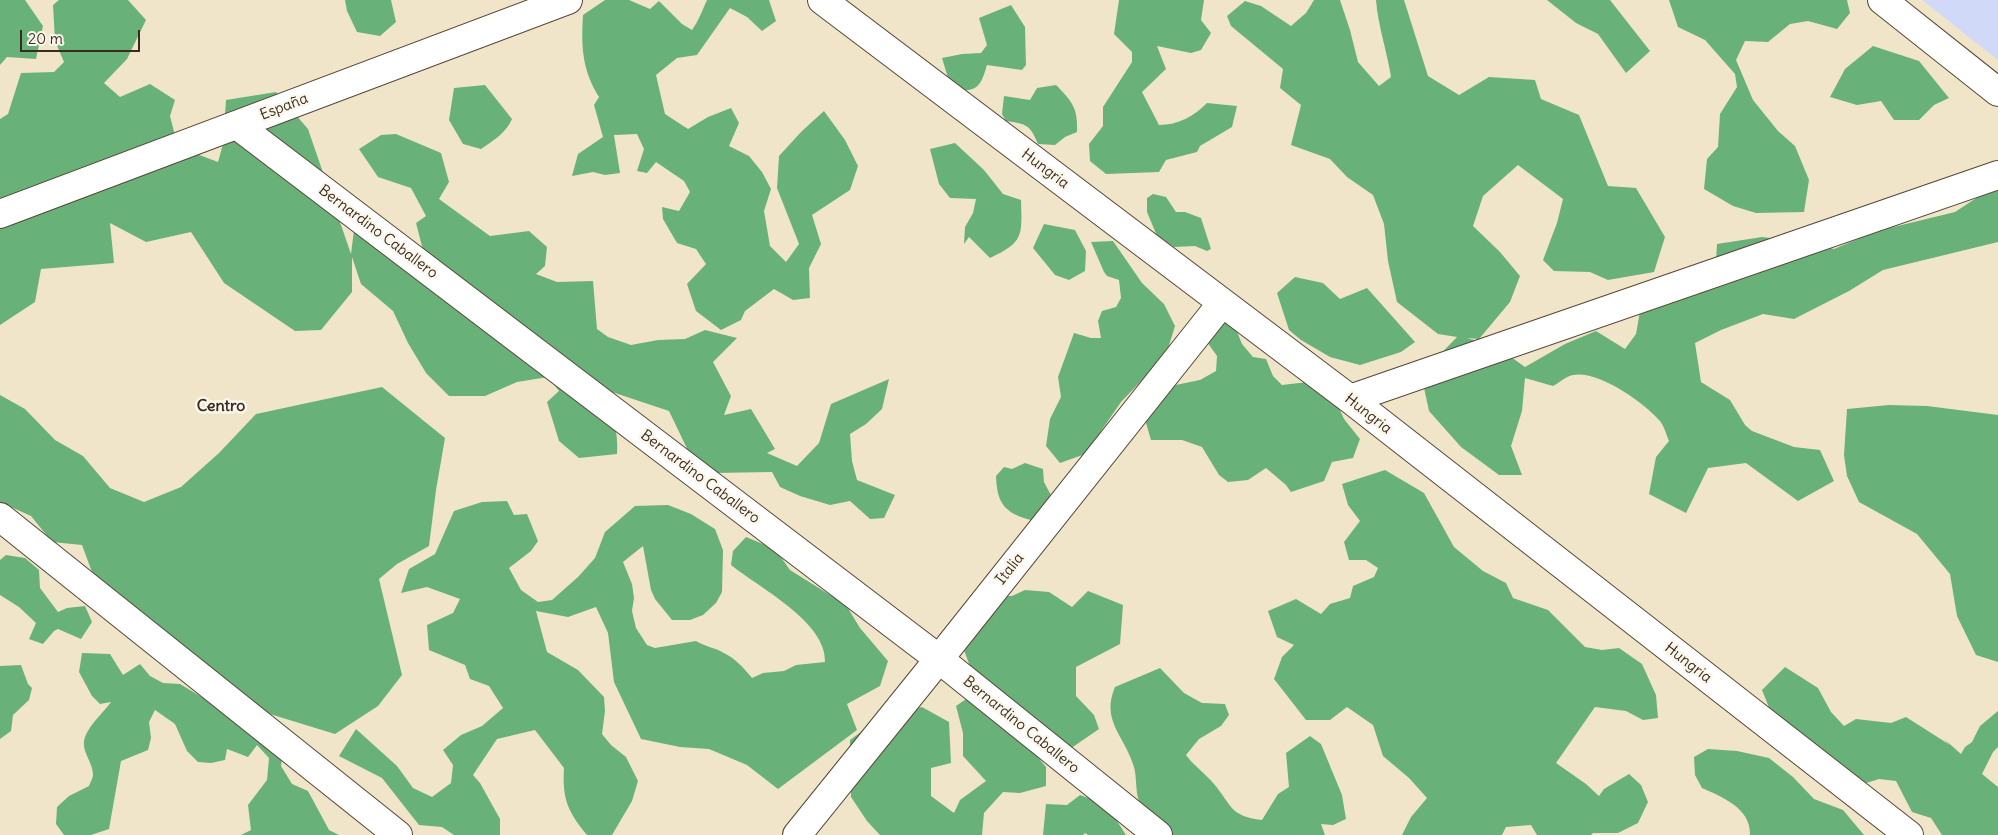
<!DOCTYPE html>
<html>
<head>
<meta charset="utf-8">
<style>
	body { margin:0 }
	#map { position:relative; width:1998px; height:835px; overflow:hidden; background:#f1e5c9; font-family:Delius,sans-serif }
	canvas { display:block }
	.scale { position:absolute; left:20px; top:30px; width:120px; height:22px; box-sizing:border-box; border:2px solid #3b2a1e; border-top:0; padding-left:6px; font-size:15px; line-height:18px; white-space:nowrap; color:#3b2a1e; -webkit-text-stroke:4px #fbf7ec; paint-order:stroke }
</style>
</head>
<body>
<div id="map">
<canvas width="1998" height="835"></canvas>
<div class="scale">20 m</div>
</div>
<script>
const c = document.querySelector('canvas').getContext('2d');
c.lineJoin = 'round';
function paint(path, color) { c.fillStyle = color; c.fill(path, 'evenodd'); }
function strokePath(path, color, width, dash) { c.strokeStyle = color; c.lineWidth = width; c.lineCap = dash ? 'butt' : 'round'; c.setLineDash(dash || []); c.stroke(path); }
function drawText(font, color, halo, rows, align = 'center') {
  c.font = font + ' Delius,sans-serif'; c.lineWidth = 5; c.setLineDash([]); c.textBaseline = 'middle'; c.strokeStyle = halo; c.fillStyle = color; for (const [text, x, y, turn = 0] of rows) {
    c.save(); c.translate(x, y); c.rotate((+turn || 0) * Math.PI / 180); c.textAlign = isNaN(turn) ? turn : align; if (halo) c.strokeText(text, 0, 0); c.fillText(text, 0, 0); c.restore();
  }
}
const built = new Path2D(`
	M 1922,0 L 1998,0 L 1998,60 Z`);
const forest = new Path2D(`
	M 0,0 L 25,0 L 43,26 L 36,59 L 7,57 L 0,65 Z
	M 59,0 L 128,0 L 146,20 L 127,59 L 104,83 L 120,97 L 150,84 L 175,100 L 170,116 L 178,147 L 218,162 L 223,144 L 226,100 L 276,92 L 308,129 L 351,254 L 356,214 L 423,250 L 416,223 L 426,216 L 411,188 L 378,177 L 359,149 L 381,135 L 396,134 L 441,153 L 449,182 L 439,199 L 490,236 L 529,231 L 547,247 L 545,266 L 536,274 L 557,282 L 593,281 L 597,329 L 608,337 L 631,345 L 658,340 L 685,339 L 705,330 L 737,338 L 713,362 L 731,396 L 724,415 L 751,409 L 775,449 L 767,453 L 797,466 L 819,443 L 831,404 L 889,379 L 882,409 L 866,424 L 850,434 L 852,461 L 857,480 L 895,495 L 884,518 L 870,519 L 850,501 L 830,505 L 800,496 L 780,487 L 772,472 L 714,473 L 693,461 L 669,411 L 606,390 C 611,411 619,432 617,454 L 579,458 L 559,441 L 547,402 L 559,391 L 548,377 L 517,382 L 485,396 L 449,396 L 426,373 L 408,343 L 393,311 L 361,284 L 352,257 L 352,292 L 321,330 L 295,331 L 224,283 L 191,232 L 146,242 L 110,223 L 114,263 L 41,269 L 35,302 L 0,325 L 0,119 L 8,114 L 21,73 L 54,72 L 64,62 L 55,41 L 53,5 Z
	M 345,0 L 391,0 L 396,22 L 380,36 L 357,32 L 347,11 Z
	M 605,0 L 629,0 L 650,9 L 659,1 L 682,24 L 692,30 C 699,20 702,11 707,0 L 769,0 L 776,21 L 762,31 L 747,17 L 730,8 L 697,55 L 677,58 L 656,75 L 665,114 L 688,129 L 708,117 L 731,108 L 739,123 L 729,146 L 749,156 L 762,172 L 771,189 L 764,211 L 770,246 L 786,262 L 799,244 L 777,188 L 779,156 L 802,131 L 824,111 L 845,140 L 858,166 L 850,190 L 812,215 L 821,244 L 809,268 L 810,298 L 793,300 L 774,289 L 745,311 L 741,320 L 721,330 L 696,311 L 687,284 L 706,264 L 696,249 L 677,243 L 663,219 L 662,207 L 679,211 L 690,192 L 684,181 L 656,162 L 647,173 L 637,171 L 644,149 L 637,134 L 614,135 L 620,173 L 605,175 L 593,172 L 572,176 L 578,154 L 603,137 L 594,105 L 599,97 C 582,70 581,46 583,15 Z
	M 1119,0 L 1204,0 L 1201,20 L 1211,33 L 1201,50 L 1191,53 L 1157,46 L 1166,69 L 1142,92 L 1159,125 C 1178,125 1194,116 1207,103 L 1237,106 L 1232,127 L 1200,146 L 1197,152 L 1166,160 L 1159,172 L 1106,174 L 1090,161 L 1089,144 L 1103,126 L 1103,107 L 1132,62 L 1132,52 L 1114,34 Z
	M 1314,0 L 1340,0 L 1350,30 L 1358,62 L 1379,86 L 1391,77 C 1387,51 1378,26 1376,0 L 1404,0 L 1428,76 L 1459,95 L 1489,77 L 1535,80 L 1541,99 L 1579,115 L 1608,186 L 1636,188 L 1665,237 L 1654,272 L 1608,280 L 1590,272 L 1554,271 L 1543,260 L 1557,223 L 1563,199 L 1518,165 L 1483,196 L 1473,226 L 1500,252 L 1520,276 L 1510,302 L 1479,339 L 1467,338 L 1497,347 L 1525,367 L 1565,344 L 1596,331 L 1625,349 L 1636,334 L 1642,300 L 1715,278 L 1717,244 L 1762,237 L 1810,243 L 1834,249 L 1877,231 L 1955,212 L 1984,193 L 1998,185 L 1998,242 L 1883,270 L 1849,291 L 1794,319 L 1763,314 L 1721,330 L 1695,343 L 1701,382 L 1730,400 L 1745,425 L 1752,431 L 1794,447 L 1820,450 L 1834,481 L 1798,501 L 1746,463 L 1708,468 L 1686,513 L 1649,494 L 1656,457 L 1669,441 C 1666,434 1664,425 1659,420 C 1643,402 1598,370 1573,375 C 1566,376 1559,383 1553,386 L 1525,378 L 1522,411 L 1511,446 L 1522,475 L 1499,475 L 1461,447 L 1429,411 L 1421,374 L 1457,337 L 1438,334 L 1397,302 L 1388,261 L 1384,224 L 1373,195 L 1347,177 L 1330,159 L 1291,145 L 1301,105 L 1280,88 L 1283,69 L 1231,26 L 1227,16 L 1245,1 L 1261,6 L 1291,26 L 1306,13 Z
	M 1547,0 L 1610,0 L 1650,51 L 1626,73 L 1598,34 L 1576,23 Z
	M 1669,0 L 1847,0 L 1850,13 L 1837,29 L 1808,21 L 1790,24 L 1768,42 L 1745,41 L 1736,60 L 1753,100 L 1778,131 L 1795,146 L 1809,180 L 1804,212 L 1756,213 L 1733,206 L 1704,189 L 1707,159 L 1718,147 L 1720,114 L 1737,87 L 1735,74 L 1705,40 L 1678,27 Z
	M 1011,5 L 1025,27 L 1026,65 L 1022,70 L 987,65 C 980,89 977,91 952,91 L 942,58 L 962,54 L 981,53 L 987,45 L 979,18 Z
	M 1873,46 L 1919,61 L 1949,98 L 1934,105 L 1919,120 L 1894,120 L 1881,101 L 1857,105 L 1830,97 L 1845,69 Z
	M 485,85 L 512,119 C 506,133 494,140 481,149 L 463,144 L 449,120 L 454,88 Z
	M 1056,85 C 1073,102 1078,109 1077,132 L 1065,137 L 1055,145 L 1038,144 C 1030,124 1026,124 1006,121 L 1002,114 L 1004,96 L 1030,100 L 1037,88 Z
	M 955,143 L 984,170 L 1003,194 L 1021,200 C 1022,236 1024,242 990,258 L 969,237 L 964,244 L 965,227 L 973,213 L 976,199 L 950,198 L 939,184 L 930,149 Z
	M 1153,194 L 1166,197 L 1176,212 L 1185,212 L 1201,218 L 1211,249 L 1207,251 L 1195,246 L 1174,247 L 1157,236 L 1147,212 L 1147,198 Z
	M 1044,224 L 1075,230 L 1086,251 L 1085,271 L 1069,280 L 1055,275 L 1033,248 Z
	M 1113,241 L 1142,283 L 1164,304 L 1175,326 L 1166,355 L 1121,402 L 1101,431 L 1088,453 L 1060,463 L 1046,446 L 1050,419 L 1061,397 L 1058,377 L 1074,333 L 1091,338 L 1101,338 L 1098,321 L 1102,311 L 1116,307 L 1121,298 L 1119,280 L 1107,276 L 1104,272 L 1091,242 Z
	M 1295,277 L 1323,283 L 1340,299 L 1367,288 L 1415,342 L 1401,352 L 1360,365 L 1330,357 L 1301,340 L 1289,330 L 1277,293 Z
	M 1232,319 L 1242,344 L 1253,357 L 1266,359 L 1273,376 L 1282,385 L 1308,382 L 1324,392 L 1339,408 L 1344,419 L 1360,439 L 1353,458 L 1332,462 L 1324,481 L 1291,492 L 1286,485 L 1266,468 L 1248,480 L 1228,482 L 1219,475 L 1202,447 L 1182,440 L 1151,440 L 1144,416 L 1161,388 L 1200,380 L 1216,371 L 1217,356 L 1207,342 L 1201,327 Z
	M 382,387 L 445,438 L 436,490 L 429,546 L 397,564 L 379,579 L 402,675 L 378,706 L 335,734 L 234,703 L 99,591 L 82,545 L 52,542 L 31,516 L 0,502 L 0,395 L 25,409 L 55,440 L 83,456 L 110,488 L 144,502 L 181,487 L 219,453 L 256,414 Z
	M 1889,405 L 1927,406 L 1998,415 L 1998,662 L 1976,655 L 1957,616 L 1950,574 L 1917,534 L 1859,502 L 1847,476 L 1844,455 L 1847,409 Z
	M 1025,463 L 1043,469 L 1044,482 L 1053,499 L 1037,518 L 1031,520 C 1004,513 997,503 996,476 L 1004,467 L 1012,469 Z
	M 1385,470 L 1424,493 L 1454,547 L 1483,571 L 1506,583 L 1513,598 L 1548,610 L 1585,647 L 1602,650 L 1619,648 L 1642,664 L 1656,695 L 1658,718 L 1643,720 L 1626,711 L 1595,707 L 1556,763 L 1586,784 L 1599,796 L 1604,789 L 1629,774 L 1641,785 L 1648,802 L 1638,823 L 1618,833 L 1593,833 L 1591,835 L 1537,835 L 1531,825 L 1506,827 L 1502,835 L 1402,835 L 1411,817 L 1427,798 L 1409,778 L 1383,756 L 1373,725 L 1347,707 L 1330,720 L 1306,720 L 1274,679 L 1282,657 L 1294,645 L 1277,637 L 1268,611 L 1296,599 L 1321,614 L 1330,604 L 1350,598 L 1353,586 L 1374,577 L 1378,568 L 1366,560 L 1349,560 L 1344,542 L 1360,521 L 1348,505 L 1342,484 Z
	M 507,501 L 514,515 L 527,514 L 538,541 L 531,551 L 509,568 L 521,590 L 538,602 L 552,600 L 578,577 L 595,558 L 605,532 L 635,506 L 668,505 L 691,514 L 715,529 L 723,550 L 722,592 L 716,603 L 703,615 L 690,620 L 672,620 L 655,599 L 651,590 L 643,546 L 623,562 L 632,584 L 634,598 L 632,611 L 636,628 L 647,645 L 655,648 L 696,641 C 706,647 713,647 722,652 C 735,658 743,667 752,678 L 763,673 L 784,671 L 796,665 L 825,662 C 827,622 758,587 731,565 L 733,551 L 746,537 L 775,549 L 790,570 L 846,605 L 860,628 L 888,661 L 880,686 L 847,704 L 857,730 L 778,789 L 747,765 L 709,749 L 680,747 L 641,739 L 614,682 L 608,633 L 596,607 L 568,617 L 536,611 L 547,652 L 578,670 L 604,697 L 605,711 L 602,734 L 611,745 L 626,757 L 638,781 L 632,801 L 612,835 L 587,835 C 568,812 562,799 564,768 L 535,730 L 497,739 L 473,775 L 480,783 L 500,819 L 500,835 L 454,835 L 442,827 L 419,825 L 382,778 L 339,756 L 356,729 L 397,766 L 413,788 L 432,797 L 451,783 L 453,765 L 443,750 L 461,735 L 482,726 L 503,708 L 489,686 L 470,679 L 465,665 L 429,650 L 427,625 L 453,613 L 460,599 L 427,587 L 401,593 L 409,569 L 435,554 L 454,511 L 482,502 Z
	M 6,555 L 25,558 L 39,570 L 40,588 L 58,612 L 67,608 L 85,606 L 92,622 L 81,639 L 58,629 L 54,631 L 43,644 L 29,639 L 36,623 L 19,607 L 0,595 L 0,560 Z
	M 1025,590 L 1049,592 L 1072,607 L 1088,591 L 1123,605 L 1120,644 L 1076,667 L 1076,696 L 1094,715 L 1099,729 L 1067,751 L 1041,739 L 1020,706 L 1002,692 L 974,677 L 955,626 L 979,597 L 1012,596 Z
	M 82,653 L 110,654 L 123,675 L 140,664 L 150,676 L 163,683 L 180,684 L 210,702 L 283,752 L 281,766 L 292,784 L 308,791 L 329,830 L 339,835 L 241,835 L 251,830 L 248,805 L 267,780 L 269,758 L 257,745 L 248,757 L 227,749 L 225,760 L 211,763 L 198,762 L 187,751 L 175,724 L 155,710 L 149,722 L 151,738 L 148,750 L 121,761 L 109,829 L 91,835 L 64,835 L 56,824 L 57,807 L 69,796 L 89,786 C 90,783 93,778 93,775 C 93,761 80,751 85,737 C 90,724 103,713 111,702 L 100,704 L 92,696 L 79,672 Z
	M 21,665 L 28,684 L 32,688 L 29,700 L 13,715 L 11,731 L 0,739 L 0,666 Z
	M 1785,667 L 1818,688 L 1831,712 L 1844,726 L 1856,719 L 1891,723 L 1906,717 L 1950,745 L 1943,738 L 1961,754 L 1965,747 L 1972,742 L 1980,726 L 1998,711 L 1998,747 L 1993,752 L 1982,774 L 1998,787 L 1998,835 L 1942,835 L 1931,818 L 1912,812 L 1896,781 L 1879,779 L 1860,785 L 1774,720 L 1762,690 Z
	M 1160,668 L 1184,693 L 1202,703 L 1225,704 L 1229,715 L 1221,726 L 1199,739 L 1186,755 C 1194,766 1205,773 1214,784 C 1232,805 1229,816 1262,820 L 1278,794 L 1289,787 L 1286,753 L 1310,736 L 1321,744 L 1342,795 L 1346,819 L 1333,825 L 1321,824 L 1325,835 L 1167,835 C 1159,826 1146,816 1141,806 C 1134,793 1138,777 1133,764 C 1123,734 1101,720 1115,687 Z
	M 972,695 L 1020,736 L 1046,767 L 1046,786 L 1020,793 L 1003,792 L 984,813 L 982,835 L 880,835 L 867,821 L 851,797 L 850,740 L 885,714 L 922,707 L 949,722 L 951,763 L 931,768 L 931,796 L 954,813 L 960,800 L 986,781 L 963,756 L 963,733 L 956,706 Z
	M 1708,749 L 1737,751 L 1769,758 L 1793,777 L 1814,799 L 1843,810 L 1864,835 L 1750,835 C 1751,808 1722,797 1702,788 L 1695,775 L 1694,757 Z
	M 1080,795 C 1107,804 1111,811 1126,835 L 1088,835 L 1085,833 L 1083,835 L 1043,835 L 1046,804 L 1067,805 Z`);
const minor = new Path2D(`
	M 822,0 L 1350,399 L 1909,835
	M 237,125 L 939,659 L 1158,835
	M 0,214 L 568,0
	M 1350,399 L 1998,175
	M 0,517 L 398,835
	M 797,835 L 939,659 L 1222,303`);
const tertiary = new Path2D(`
	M 1882,0 L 1998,92`);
const streetNames = [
	["España",284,107,-21],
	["Hungria",1045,169,37],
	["Bernardino Caballero",378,232,37],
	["Hungria",1368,414,38],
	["Bernardino Caballero",700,477,37],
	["Italia",1010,569,-52],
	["Hungria",1688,663,38],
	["Bernardino Caballero",1021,725,39]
];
const neighbourhoodNames = [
	["Centro",221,406]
];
paint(built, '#d1d9f9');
paint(forest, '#68b279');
strokePath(minor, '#564638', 30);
strokePath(tertiary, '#564638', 30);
strokePath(minor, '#fff', 28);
strokePath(tertiary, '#fff', 28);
drawText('15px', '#3b2a1e', '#fbf7ec', streetNames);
drawText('bold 16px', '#3b2a1e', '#fbf7ec', neighbourhoodNames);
</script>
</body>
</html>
